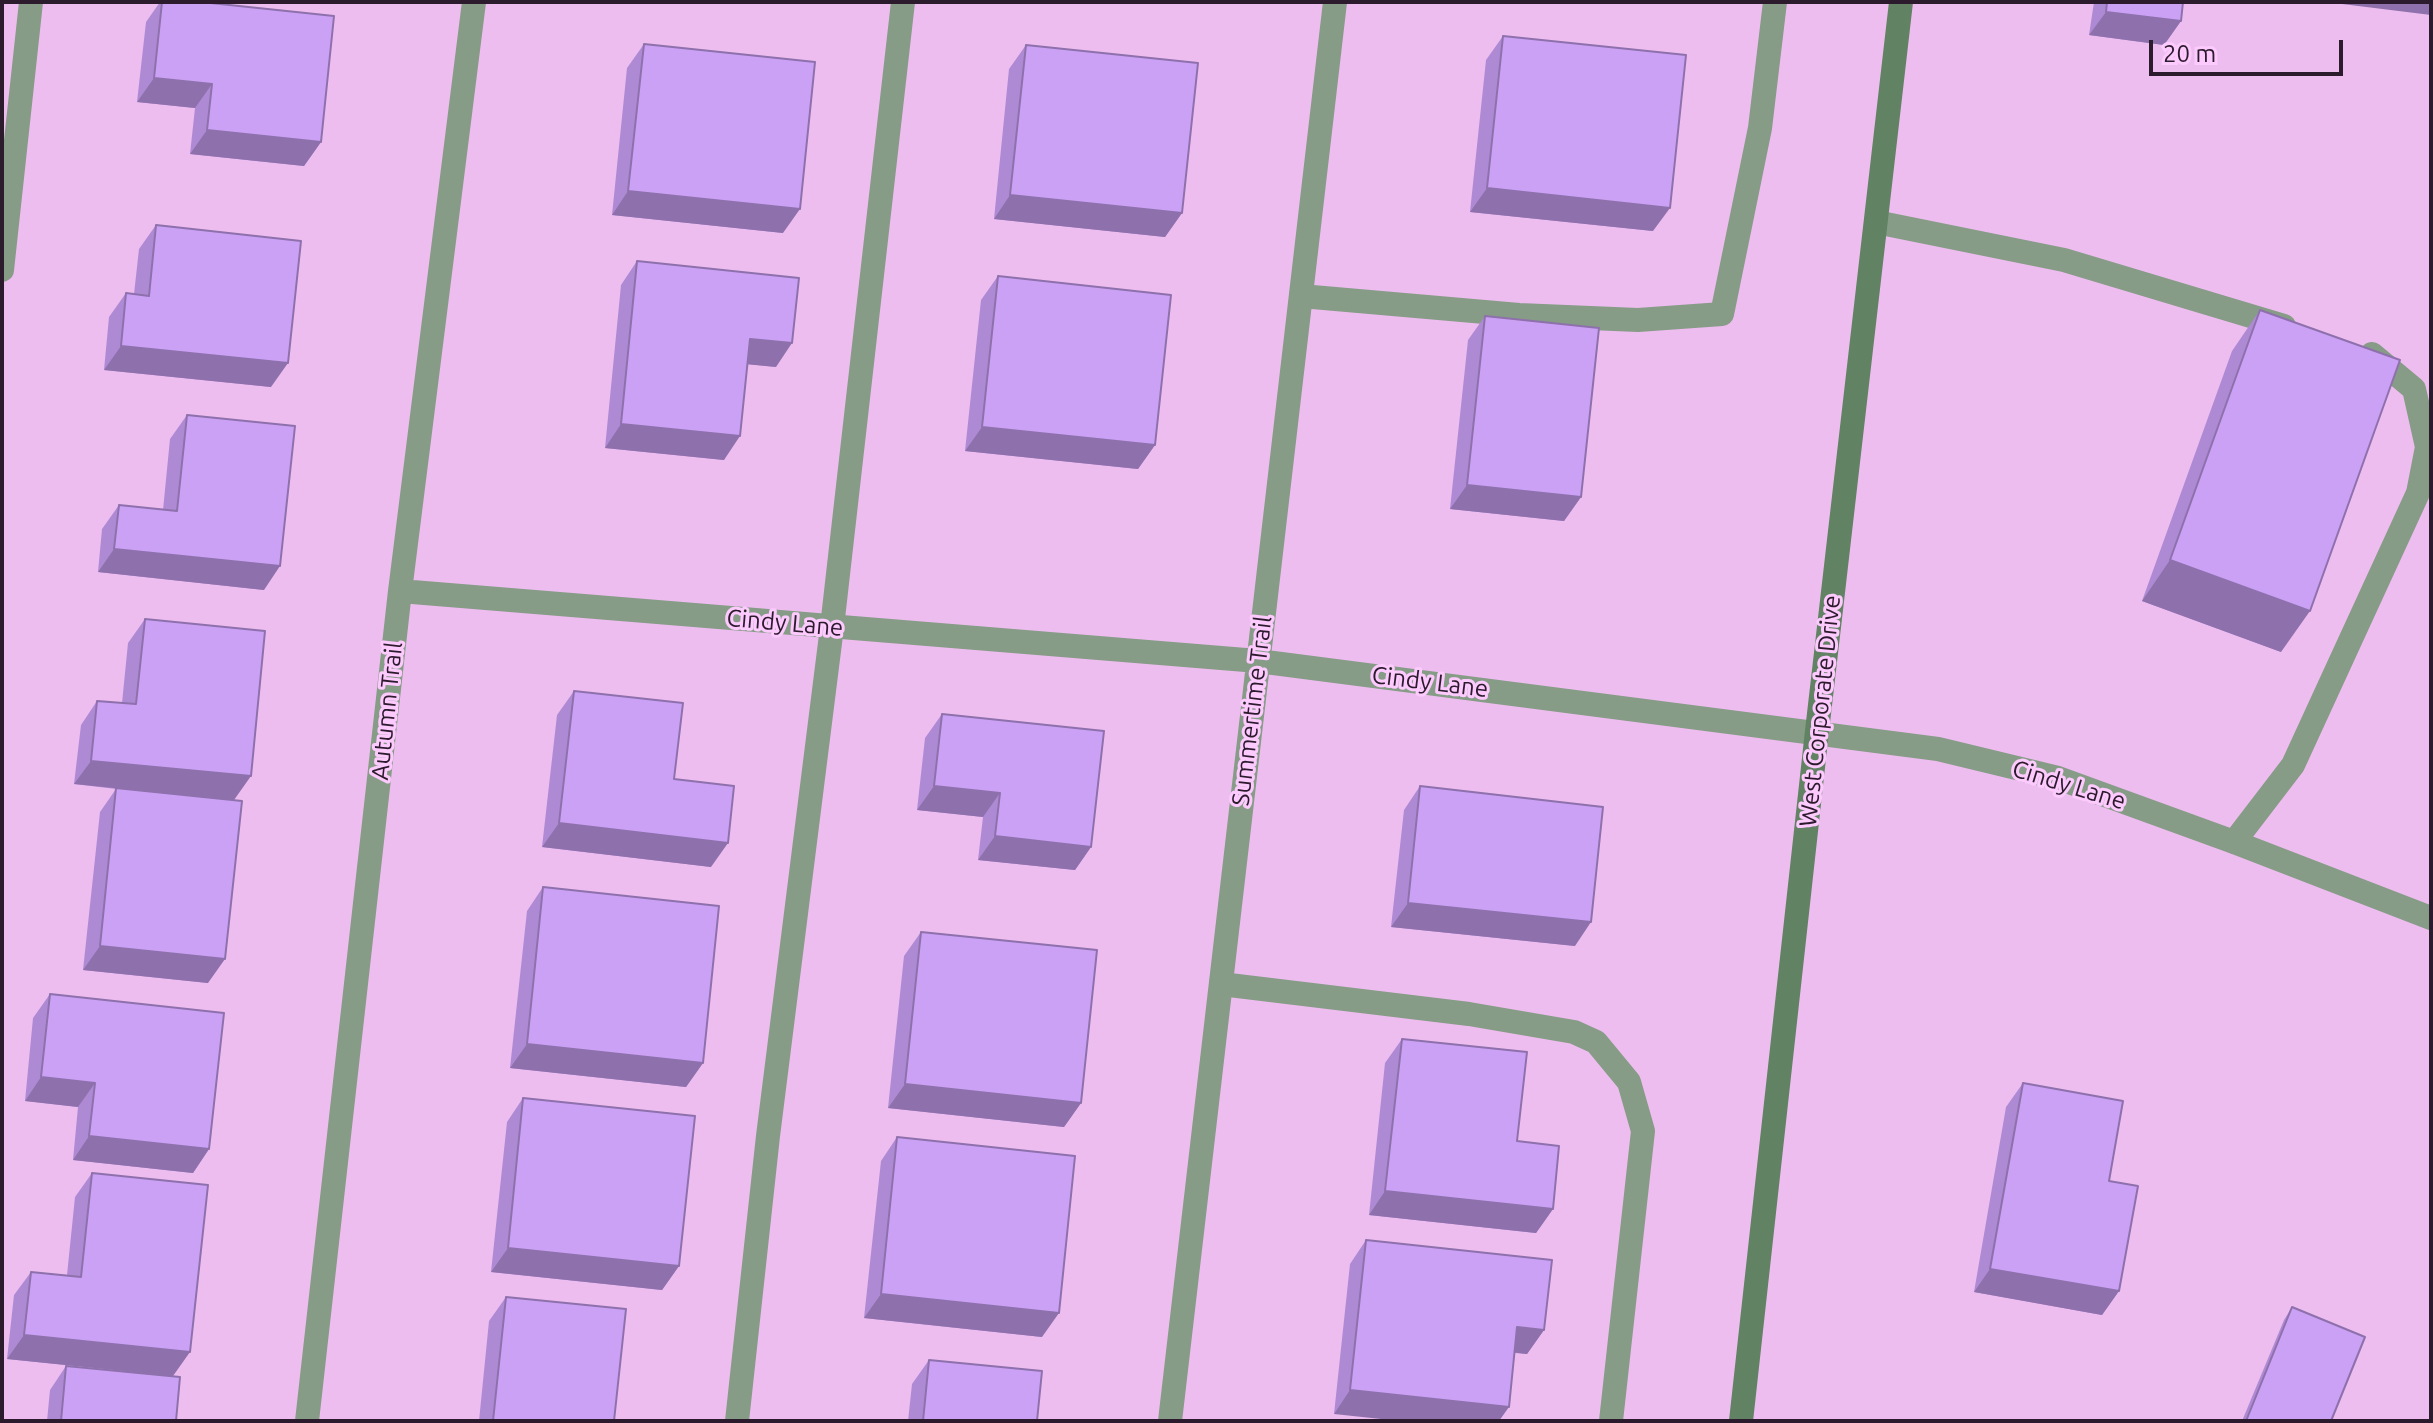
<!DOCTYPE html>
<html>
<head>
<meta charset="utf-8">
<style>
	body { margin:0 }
	#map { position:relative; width:2433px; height:1423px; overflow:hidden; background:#eebdef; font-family:Ubuntu,sans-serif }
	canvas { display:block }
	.frame { position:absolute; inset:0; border:4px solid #2c1a2d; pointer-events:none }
	.scale { position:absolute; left:2149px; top:40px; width:194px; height:36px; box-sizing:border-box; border:4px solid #2c1a2d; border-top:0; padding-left:10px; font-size:24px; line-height:28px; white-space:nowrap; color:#2c1a2d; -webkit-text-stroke:6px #fccafd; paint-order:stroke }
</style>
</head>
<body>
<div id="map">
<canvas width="2433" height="1423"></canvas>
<div class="frame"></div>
<div class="scale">20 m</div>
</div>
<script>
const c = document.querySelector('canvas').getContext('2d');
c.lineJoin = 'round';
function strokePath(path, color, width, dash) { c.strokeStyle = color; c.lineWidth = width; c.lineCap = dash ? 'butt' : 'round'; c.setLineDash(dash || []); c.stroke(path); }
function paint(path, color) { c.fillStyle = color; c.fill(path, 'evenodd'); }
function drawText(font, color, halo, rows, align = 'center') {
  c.font = font + ' Ubuntu,sans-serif'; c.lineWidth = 6; c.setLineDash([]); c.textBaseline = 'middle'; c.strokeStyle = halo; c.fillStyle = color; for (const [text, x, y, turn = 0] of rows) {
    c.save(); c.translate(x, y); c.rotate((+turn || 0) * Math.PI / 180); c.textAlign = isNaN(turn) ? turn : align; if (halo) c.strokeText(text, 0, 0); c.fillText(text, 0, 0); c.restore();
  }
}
const lane = new Path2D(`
	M 1876,222 L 2064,260 L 2284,326
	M 2,270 L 31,2
	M 1301,296 L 1519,315 L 1638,320 L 1722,314 L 1760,128 L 1775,2
	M 2234,842 L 2293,765 L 2418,493 L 2427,447 L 2414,389 L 2372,354
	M 1221,984 L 1469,1014 L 1574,1032 L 1596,1042 L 1629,1082 L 1643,1131 L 1611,1421
	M 737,1421 L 768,1136 L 832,627 L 903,2`);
const street = new Path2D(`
	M 400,591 L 1258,661 L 1938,749 L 2058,778 L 2234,842 L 2431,918
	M 307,1421 L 400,591 L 474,2
	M 1170,1421 L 1335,2`);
const secondary = new Path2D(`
	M 1741,1421 L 1817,731 L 1901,2`);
const wall = new Path2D(`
	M 160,2 L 201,2 L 321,142 L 304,166 L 190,154 L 195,108 L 137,102 L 146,22 Z
	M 2094,2 L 2183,2 L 2181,21 L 2164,45 L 2089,35 Z
	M 1503,36 L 1653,231 L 1470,212 L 1486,60 Z
	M 644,44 L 783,233 L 612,215 L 627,68 Z
	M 1026,45 L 1182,213 L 1165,237 L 994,219 L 1009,69 Z
	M 156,225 L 271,387 L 104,370 L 109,317 L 126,293 L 134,294 L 139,249 Z
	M 637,261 L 776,367 L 748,364 L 724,460 L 605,448 L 621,285 Z
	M 998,276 L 1155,445 L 1138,469 L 965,451 L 981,300 Z
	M 2260,310 L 2281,652 L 2142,601 L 2232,351 Z
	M 1485,316 L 1581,497 L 1564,521 L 1450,509 L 1468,340 Z
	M 187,415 L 264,590 L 98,572 L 102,529 L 119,505 L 163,510 L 170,439 Z
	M 145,619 L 234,800 L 208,983 L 83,970 L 100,812 L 116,789 L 74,784 L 81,725 L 97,701 L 122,703 L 128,643 Z
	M 574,691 L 674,779 L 711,867 L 542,847 L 557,715 Z
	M 942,714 L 1091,847 L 1075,870 L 978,860 L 983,817 L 917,810 L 925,738 Z
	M 1420,786 L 1575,946 L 1391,927 L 1404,810 Z
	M 543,887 L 703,1063 L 686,1087 L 510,1068 L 527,911 Z
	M 921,932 L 1081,1103 L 1064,1127 L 888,1108 L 904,956 Z
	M 50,994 L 209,1149 L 193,1173 L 73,1160 L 78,1107 L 25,1101 L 33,1018 Z
	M 1402,1039 L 1517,1141 L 1553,1209 L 1536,1233 L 1369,1215 L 1385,1063 Z
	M 2023,1083 L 2109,1181 L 2119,1291 L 2102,1315 L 1974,1292 L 2006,1107 Z
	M 523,1098 L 679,1266 L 662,1290 L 491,1272 L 507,1122 Z
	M 897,1137 L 1042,1337 L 864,1318 L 881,1161 Z
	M 92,1173 L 173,1376 L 176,1421 L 47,1421 L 50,1390 L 66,1366 L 173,1376 L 7,1359 L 14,1295 L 31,1272 L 67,1275 L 75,1197 Z
	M 1366,1240 L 1544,1330 L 1527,1354 L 1515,1353 L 1334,1414 L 1350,1264 Z
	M 506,1297 L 614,1421 L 479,1421 L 489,1321 Z
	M 2292,1307 L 2331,1421 L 2242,1421 L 2284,1320 Z
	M 929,1360 L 1037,1421 L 908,1421 L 912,1384 Z`);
const shadedWall = new Path2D(`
	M 2343,2 L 2431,2 L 2431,15 L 2342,4 Z
	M 2106,12 L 2181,21 L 2164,45 L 2089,35 Z
	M 154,78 L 212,84 L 195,108 L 137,102 Z
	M 207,130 L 321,142 L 304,166 L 190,154 Z
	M 1487,188 L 1670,208 L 1653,231 L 1470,212 Z
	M 628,191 L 800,209 L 783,233 L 612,215 Z
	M 1010,195 L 1182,213 L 1165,237 L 994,219 Z
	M 750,339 L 792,343 L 776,367 L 734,363 Z
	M 121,346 L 288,363 L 271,387 L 104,370 Z
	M 621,424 L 740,436 L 724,460 L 605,448 Z
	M 982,427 L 1155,445 L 1138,469 L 965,451 Z
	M 1467,485 L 1581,497 L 1564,521 L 1450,509 Z
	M 114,549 L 280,566 L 264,590 L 98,572 Z
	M 2170,560 L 2310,611 L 2281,652 L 2142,601 Z
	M 91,761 L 251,776 L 234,800 L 74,784 Z
	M 934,786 L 1000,793 L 983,817 L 917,810 Z
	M 559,823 L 728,843 L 711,867 L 542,847 Z
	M 995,836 L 1091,847 L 1075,870 L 978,860 Z
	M 1408,903 L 1591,922 L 1575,946 L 1391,927 Z
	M 100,946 L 225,959 L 208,983 L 83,970 Z
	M 527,1044 L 703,1063 L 686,1087 L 510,1068 Z
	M 41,1077 L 95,1083 L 78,1107 L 25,1101 Z
	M 905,1084 L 1081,1103 L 1064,1127 L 888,1108 Z
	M 89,1136 L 209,1149 L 193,1173 L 73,1160 Z
	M 1385,1191 L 1553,1209 L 1536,1233 L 1369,1215 Z
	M 508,1248 L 679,1266 L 662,1290 L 491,1272 Z
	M 1990,1269 L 2119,1291 L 2102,1315 L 1974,1292 Z
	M 881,1294 L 1059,1313 L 1042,1337 L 864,1318 Z
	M 1517,1327 L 1544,1330 L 1527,1354 L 1501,1351 Z
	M 24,1335 L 190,1352 L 173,1376 L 7,1359 Z
	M 1350,1390 L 1509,1407 L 1499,1421 L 1400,1421 L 1334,1414 Z`);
const building = new Path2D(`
	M 162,2 L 201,2 L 334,16 L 321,142 L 207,130 L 212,84 L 154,78 Z
	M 2107,2 L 2183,2 L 2181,21 L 2106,12 Z
	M 1503,36 L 1686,55 L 1670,208 L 1487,188 Z
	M 644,44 L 815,62 L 800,209 L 628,191 Z
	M 1026,45 L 1198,63 L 1182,213 L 1010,195 Z
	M 156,225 L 301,241 L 288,363 L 121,346 L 126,293 L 149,296 Z
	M 637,261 L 799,278 L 792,343 L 750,339 L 740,436 L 621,424 Z
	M 998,276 L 1171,295 L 1155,445 L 982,427 Z
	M 2260,310 L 2400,360 L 2310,611 L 2170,560 Z
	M 1485,316 L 1599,328 L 1581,497 L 1467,485 Z
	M 187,415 L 295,426 L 280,566 L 114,549 L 119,505 L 177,511 Z
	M 145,619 L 265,631 L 251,776 L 91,761 L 97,701 L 136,704 Z
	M 574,691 L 683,703 L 674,779 L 734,786 L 728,843 L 559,823 Z
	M 942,714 L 1104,731 L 1091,847 L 995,836 L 1000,793 L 934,786 Z
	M 1420,786 L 1603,807 L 1591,922 L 1408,903 Z
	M 116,788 L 242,801 L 225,959 L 100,946 Z
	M 543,887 L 719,906 L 703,1063 L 527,1044 Z
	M 921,932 L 1097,950 L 1081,1103 L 905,1084 Z
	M 50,994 L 224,1013 L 209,1149 L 89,1136 L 95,1083 L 41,1077 Z
	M 1402,1039 L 1527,1052 L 1517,1141 L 1559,1146 L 1553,1209 L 1385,1191 Z
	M 2023,1083 L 2123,1101 L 2109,1181 L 2138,1186 L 2119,1291 L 1990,1269 Z
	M 523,1098 L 695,1116 L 679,1266 L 508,1248 Z
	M 897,1137 L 1075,1156 L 1059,1313 L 881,1294 Z
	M 92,1173 L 208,1185 L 190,1352 L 24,1335 L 31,1272 L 81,1277 Z
	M 1366,1240 L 1552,1260 L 1544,1330 L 1517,1327 L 1509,1407 L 1350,1390 Z
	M 506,1297 L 626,1309 L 614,1421 L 493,1421 Z
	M 2292,1307 L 2365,1337 L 2331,1421 L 2246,1421 Z
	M 929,1360 L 1042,1371 L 1037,1421 L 923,1421 Z
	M 66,1366 L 180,1377 L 176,1421 L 61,1421 Z`);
const streetNames = [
	["Cindy Lane",785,623,5],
	["Cindy Lane",1430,682,7],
	["Autumn Trail",387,711,-84],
	["Summertime Trail",1252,711,-83],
	["West Corporate Drive",1820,711,-84],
	["Cindy Lane",2069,785,17]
];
strokePath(lane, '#869c87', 24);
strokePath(street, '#869c87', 24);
strokePath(secondary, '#618263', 24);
paint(wall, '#af8ad4');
paint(shadedWall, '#8e71ac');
paint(building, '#cba1f6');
strokePath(building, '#8e71ac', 2);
drawText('24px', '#2c1a2d', '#fccafd', streetNames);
</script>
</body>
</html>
